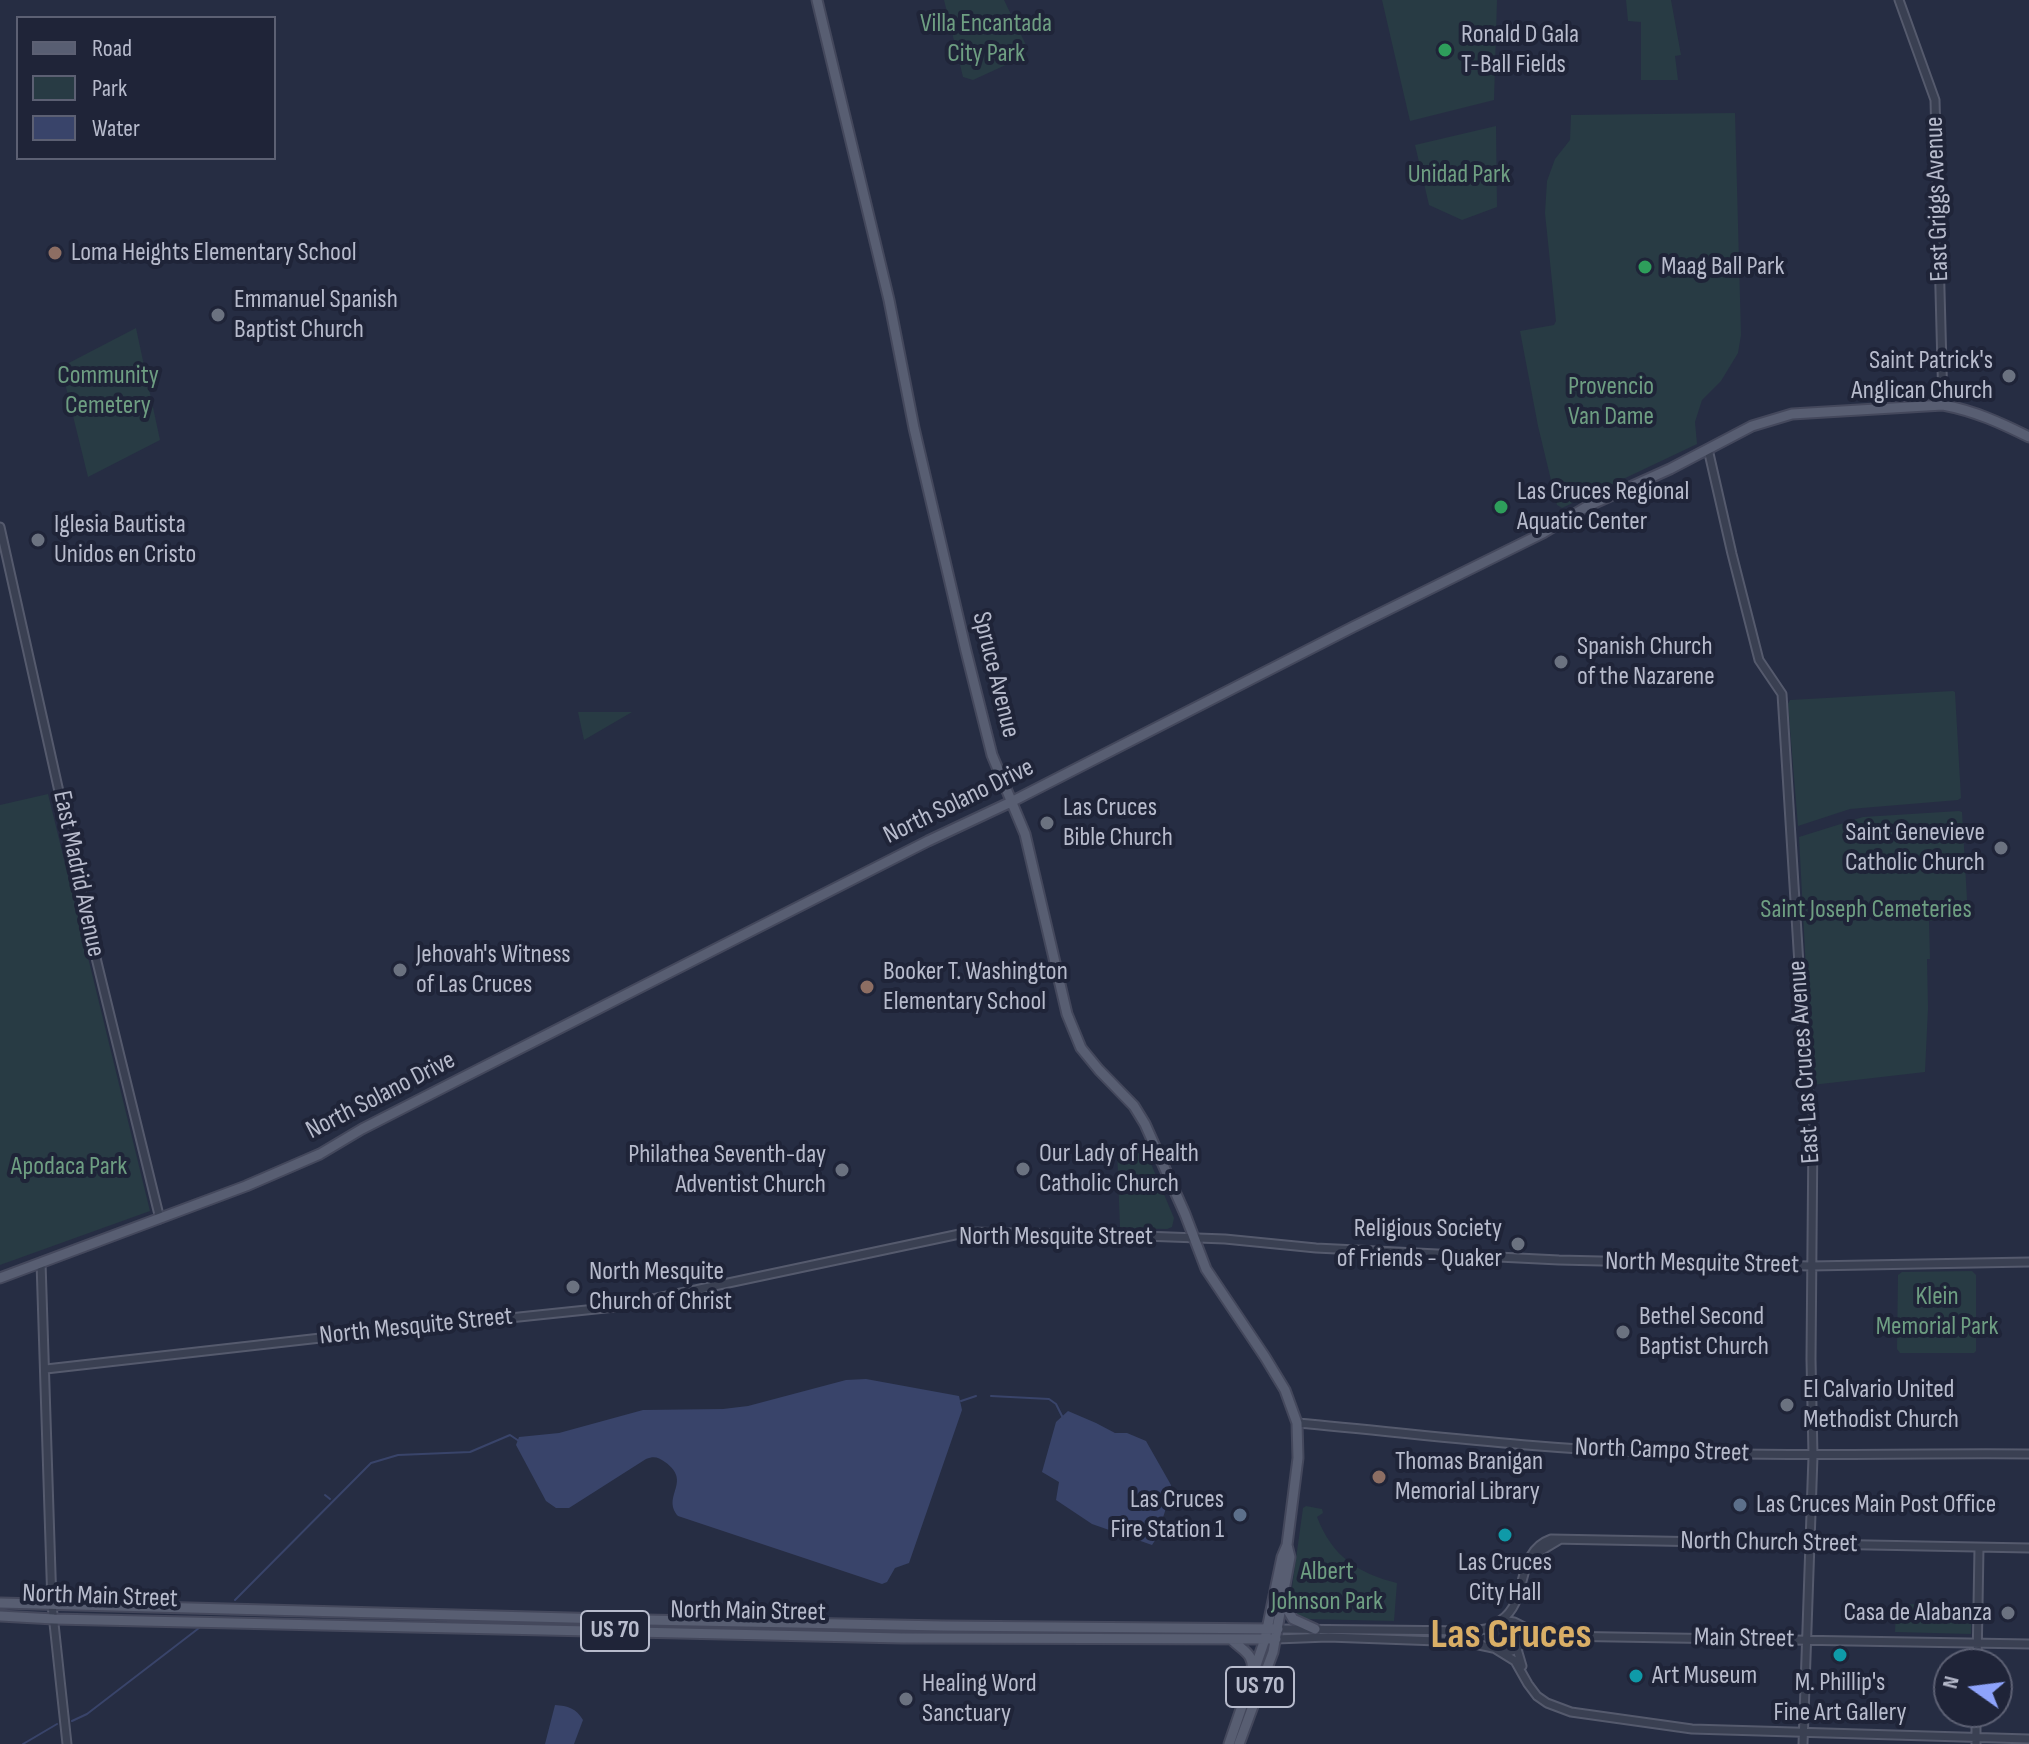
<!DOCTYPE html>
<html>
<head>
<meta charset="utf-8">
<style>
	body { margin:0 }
	#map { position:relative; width:2029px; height:1744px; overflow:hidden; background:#262d43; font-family:"Sofia Sans Condensed",sans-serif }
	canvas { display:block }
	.legend { position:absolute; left:16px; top:16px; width:260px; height:144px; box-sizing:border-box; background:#1f2438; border:2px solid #5c6073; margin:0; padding:10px 14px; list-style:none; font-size:24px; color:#b7bbcc }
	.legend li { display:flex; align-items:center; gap:16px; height:40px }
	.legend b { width:40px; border:2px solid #5c6073 }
	.north { position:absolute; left:1933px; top:1648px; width:80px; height:80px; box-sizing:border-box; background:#1f2438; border:2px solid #5c6073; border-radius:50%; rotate:284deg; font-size:22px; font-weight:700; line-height:32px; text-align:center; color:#b7bbcc }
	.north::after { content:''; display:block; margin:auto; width:28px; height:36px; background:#8ea3fb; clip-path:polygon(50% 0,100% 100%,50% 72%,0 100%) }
</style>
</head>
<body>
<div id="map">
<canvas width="2029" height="1744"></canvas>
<ul class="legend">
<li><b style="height:10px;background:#585e72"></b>Road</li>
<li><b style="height:22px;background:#283b44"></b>Park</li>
<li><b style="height:22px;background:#39446a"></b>Water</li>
</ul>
<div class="north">N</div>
</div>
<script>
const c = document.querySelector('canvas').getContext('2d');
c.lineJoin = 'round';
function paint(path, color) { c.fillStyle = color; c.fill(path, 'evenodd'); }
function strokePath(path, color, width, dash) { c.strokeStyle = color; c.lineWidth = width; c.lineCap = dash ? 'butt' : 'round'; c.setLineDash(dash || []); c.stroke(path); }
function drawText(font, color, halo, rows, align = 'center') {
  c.font = font + ' "Sofia Sans Condensed",sans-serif'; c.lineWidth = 8; c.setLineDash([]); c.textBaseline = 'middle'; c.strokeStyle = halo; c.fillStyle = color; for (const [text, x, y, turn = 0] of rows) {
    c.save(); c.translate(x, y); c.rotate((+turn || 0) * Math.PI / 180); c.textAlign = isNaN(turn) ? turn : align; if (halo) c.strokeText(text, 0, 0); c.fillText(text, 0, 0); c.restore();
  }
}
const green = new Path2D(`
	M 944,0 L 1004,0 L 1027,47 L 1023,57 L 973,80 L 963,77 Z
	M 1382,0 L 1497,0 L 1494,100 L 1410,121 Z
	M 1626,0 L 1671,0 L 1681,55 L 1675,56 L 1678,80 L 1641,80 L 1641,22 L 1628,21 Z
	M 1735,113 L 1741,335 L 1738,353 L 1721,381 L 1702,400 L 1695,422 L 1697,444 L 1562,508 L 1557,505 L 1538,426 L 1520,331 L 1554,325 L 1556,321 L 1545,213 L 1547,181 L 1555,159 L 1570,140 L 1571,115 Z
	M 1496,126 L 1497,207 L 1462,220 L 1429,205 L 1415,145 Z
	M 136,328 L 160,440 L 88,477 L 61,367 Z
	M 1953,691 L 1955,692 L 1961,798 L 1958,800 L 1850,809 L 1798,826 L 1788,704 L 1790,700 Z
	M 578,712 L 632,712 L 584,740 Z
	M 48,794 L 150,1211 L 0,1265 L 0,805 Z
	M 1959,811 L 1962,812 L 1968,917 L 1929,921 L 1930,959 L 1927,959 L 1928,1008 L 1925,1072 L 1812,1085 L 1799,837 L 1863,817 Z
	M 1117,1148 L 1141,1149 L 1146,1152 L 1174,1218 L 1172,1227 L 1167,1229 L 1120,1228 Z
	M 1972,1271 L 1976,1275 L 1976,1351 L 1974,1353 L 1900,1353 L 1897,1349 L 1898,1275 L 1902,1272 Z
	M 1306,1506 L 1322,1509 L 1323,1513 L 1317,1517 C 1332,1556 1357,1573 1397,1583 L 1394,1621 L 1307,1619 L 1297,1614 L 1290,1602 L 1303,1508 Z
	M 1898,1604 L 1972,1605 L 1971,1634 L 1895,1632 L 1896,1609 Z`);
const water = new Path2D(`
	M 866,1379 L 959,1396 L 962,1410 L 909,1563 L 895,1568 L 887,1582 L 882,1584 L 678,1516 C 661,1496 693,1482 665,1462 C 658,1457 654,1456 646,1459 L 569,1508 L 556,1508 L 546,1501 L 516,1445 L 519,1437 L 559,1433 L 643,1410 L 723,1409 L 748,1406 L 846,1380 Z
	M 1068,1411 L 1096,1423 L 1115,1433 L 1127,1433 L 1146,1441 L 1171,1485 L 1169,1499 L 1156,1539 L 1152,1545 L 1092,1524 L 1056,1500 L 1059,1482 L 1042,1472 L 1056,1422 Z
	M 555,1705 C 568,1706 576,1708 583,1720 L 574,1744 L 545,1744 Z`);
const stream = new Path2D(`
	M 991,1396 L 1049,1399 L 1056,1404 L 1063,1418
	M 961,1401 L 976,1396
	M 325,1495 L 330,1499
	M 235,1600 L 371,1463 L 398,1455 L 470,1452 L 510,1435 L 519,1441
	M 72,1721 L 87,1714 L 199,1628
	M 23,1744 L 57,1724`);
const minor = new Path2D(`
	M 1899,0 L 1935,100 L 1943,405
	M 1708,449 L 1732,554 L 1759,660 L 1782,694 L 1806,1076 L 1812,1110 L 1813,1129 L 1811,1359 L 1813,1456 L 1803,1744
	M 0,527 L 97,962 L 160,1219
	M 41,1262 L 52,1605 L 67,1744
	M 46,1369 L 356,1334 L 615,1307 L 969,1232 L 1116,1235 L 1225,1239 L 1316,1248 L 1559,1260 L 1811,1266 L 2029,1262
	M 1297,1423 C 1412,1433 1526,1448 1641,1452 C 1771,1457 1900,1453 2029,1454
	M 1535,1557 L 1539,1552 L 1559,1540
	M 1501,1620 C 1530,1601 1514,1552 1551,1539 L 2029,1548
	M 1278,1629 L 1474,1631 L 1491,1628
	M 1276,1639 L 1328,1637 L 1465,1642 L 1493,1648
	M 2029,1644 L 1555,1636 L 1534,1632 L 1514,1622 L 1501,1620 L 1495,1624 L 1490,1633 L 1490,1639 L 1494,1648 L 1515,1661 L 1528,1684 L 1537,1696 L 1547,1703 L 1571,1712 L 1692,1729 L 2029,1739
	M 1519,1646 L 1535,1639 L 1549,1637
	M 1517,1649 L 1522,1666
	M 1502,1652 C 1519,1654 1527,1640 1519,1626
	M 1977,1664 L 1979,1548
	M 1976,1744 L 1976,1712`);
const major = new Path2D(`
	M 817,0 L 889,300 L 914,428 L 966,651 L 992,755 L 1025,834 L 1067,1014 L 1081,1048 L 1099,1070 L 1134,1106 L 1145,1124 L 1185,1214 L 1206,1269 L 1265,1357 L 1285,1390 L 1297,1423 L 1298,1458 L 1287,1545 L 1282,1557 L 1265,1639 L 1229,1744
	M 0,1278 L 246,1186 L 320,1154 L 362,1129 L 454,1082 L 928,841 L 1011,802 L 1353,627 L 1543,533 L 1588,506 L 1670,469 L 1752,426 L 1792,414 L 1943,405 C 1975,411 2001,423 2029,437
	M 1283,1602 L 1293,1619 L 1315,1629
	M 0,1603 L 646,1620 L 943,1626 L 1278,1629
	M 0,1616 L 54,1619 L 902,1638 L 1276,1639
	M 1231,1639 C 1243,1651 1255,1653 1252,1674
	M 1239,1744 L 1273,1652 L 1290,1557 L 1287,1545`);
const markers = [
	[1445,50,8,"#2e9e5b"],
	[55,253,8,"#8d6e63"],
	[1645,267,8,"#2e9e5b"],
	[218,315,8,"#6b7280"],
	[2009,376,8,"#6b7280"],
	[1501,507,8,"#2e9e5b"],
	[38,540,8,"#6b7280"],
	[1561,662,8,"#6b7280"],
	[1047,823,8,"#6b7280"],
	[2001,848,8,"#6b7280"],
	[400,970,8,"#6b7280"],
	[867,987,8,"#8d6e63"],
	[1023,1169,8,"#6b7280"],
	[842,1170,8,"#6b7280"],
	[1518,1244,8,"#6b7280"],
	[573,1287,8,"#6b7280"],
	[1623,1332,8,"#6b7280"],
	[1787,1405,8,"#6b7280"],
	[1379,1477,8,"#8d6e63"],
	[1740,1505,8,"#5c6f8a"],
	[1240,1515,8,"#5c6f8a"],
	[1505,1535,8,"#0f9aa8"],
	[2008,1613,8,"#6b7280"],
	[1840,1655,8,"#0f9aa8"],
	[1636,1676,8,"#0f9aa8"],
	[906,1699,8,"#6b7280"]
];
const shields = [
	[615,1631,68],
	[1260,1687,68]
];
const shieldNames = [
	["US 70",615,1631],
	["US 70",1260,1687]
];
const parkNames = [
	["Villa Encantada",986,24],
	["City Park",986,54],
	["Unidad Park",1459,175],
	["Community",108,376],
	["Cemetery",108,406],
	["Provencio",1611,387],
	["Van Dame",1611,417],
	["Saint Joseph Cemeteries",1866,910],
	["Apodaca Park",69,1167],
	["Klein",1937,1297],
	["Memorial Park",1937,1327],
	["Albert",1327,1572],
	["Johnson Park",1327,1602]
];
const poiNames = [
	["Ronald D Gala",1461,35],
	["T-Ball Fields",1461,65],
	["Loma Heights Elementary School",71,253],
	["Maag Ball Park",1661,267],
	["Emmanuel Spanish",234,300],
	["Baptist Church",234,330],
	["Saint Patrick's",1993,361,"right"],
	["Anglican Church",1993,391,"right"],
	["Las Cruces Regional",1517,492],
	["Aquatic Center",1517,522],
	["Iglesia Bautista",54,525],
	["Unidos en Cristo",54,555],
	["Spanish Church",1577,647],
	["of the Nazarene",1577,677],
	["Las Cruces",1063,808],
	["Bible Church",1063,838],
	["Saint Genevieve",1985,833,"right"],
	["Catholic Church",1985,863,"right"],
	["Jehovah's Witness",416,955],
	["of Las Cruces",416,985],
	["Booker T. Washington",883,972],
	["Elementary School",883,1002],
	["Our Lady of Health",1039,1154],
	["Catholic Church",1039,1184],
	["Philathea Seventh-day",826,1155,"right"],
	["Adventist Church",826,1185,"right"],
	["Religious Society",1502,1229,"right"],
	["of Friends - Quaker",1502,1259,"right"],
	["North Mesquite",589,1272],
	["Church of Christ",589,1302],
	["Bethel Second",1639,1317],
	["Baptist Church",1639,1347],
	["El Calvario United",1803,1390],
	["Methodist Church",1803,1420],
	["Thomas Branigan",1395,1462],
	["Memorial Library",1395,1492],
	["Las Cruces",1224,1500,"right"],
	["Fire Station 1",1224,1530,"right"],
	["Las Cruces Main Post Office",1756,1505],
	["Las Cruces",1505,1563,"center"],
	["City Hall",1505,1593,"center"],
	["Casa de Alabanza",1992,1613,"right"],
	["Art Museum",1652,1676],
	["M. Phillip's",1840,1683,"center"],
	["Fine Art Gallery",1840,1713,"center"],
	["Healing Word",922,1684],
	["Sanctuary",922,1714]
];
const streetNames = [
	["East Griggs Avenue",1938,199,-92],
	["Spruce Avenue",995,675,76],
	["North Solano Drive",959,802,-26],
	["East Madrid Avenue",78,874,78],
	["East Las Cruces Avenue",1805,1062,-94],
	["North Solano Drive",381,1096,-27],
	["North Mesquite Street",1056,1237],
	["North Mesquite Street",1702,1264,1],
	["North Mesquite Street",416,1327,-6],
	["North Campo Street",1662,1451,2],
	["North Church Street",1769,1543,1],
	["North Main Street",100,1597,2],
	["North Main Street",748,1612,1],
	["Main Street",1744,1639,1]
];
const townNames = [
	["Las Cruces",1511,1636]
];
paint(green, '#283b44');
paint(water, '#39446a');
strokePath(stream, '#39446a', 2);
strokePath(minor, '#555a6d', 11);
strokePath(major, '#44485c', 13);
strokePath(minor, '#3a4052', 7);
strokePath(major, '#585e72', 9);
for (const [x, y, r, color] of markers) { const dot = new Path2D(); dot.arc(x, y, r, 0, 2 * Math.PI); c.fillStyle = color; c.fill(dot); strokePath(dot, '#1f2438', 3); }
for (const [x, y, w] of shields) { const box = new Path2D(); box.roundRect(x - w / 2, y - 20, w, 40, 6); c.fillStyle = '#1f2438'; c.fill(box); strokePath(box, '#b7bbcc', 2); }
drawText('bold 24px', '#b7bbcc', null, shieldNames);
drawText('26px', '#6e9e82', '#1f2438', parkNames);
drawText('26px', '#b7bbcc', '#1f2438', poiNames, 'left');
drawText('26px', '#b7bbcc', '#1f2438', streetNames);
drawText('bold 42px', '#d9ae66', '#1f2438', townNames);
</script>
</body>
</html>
